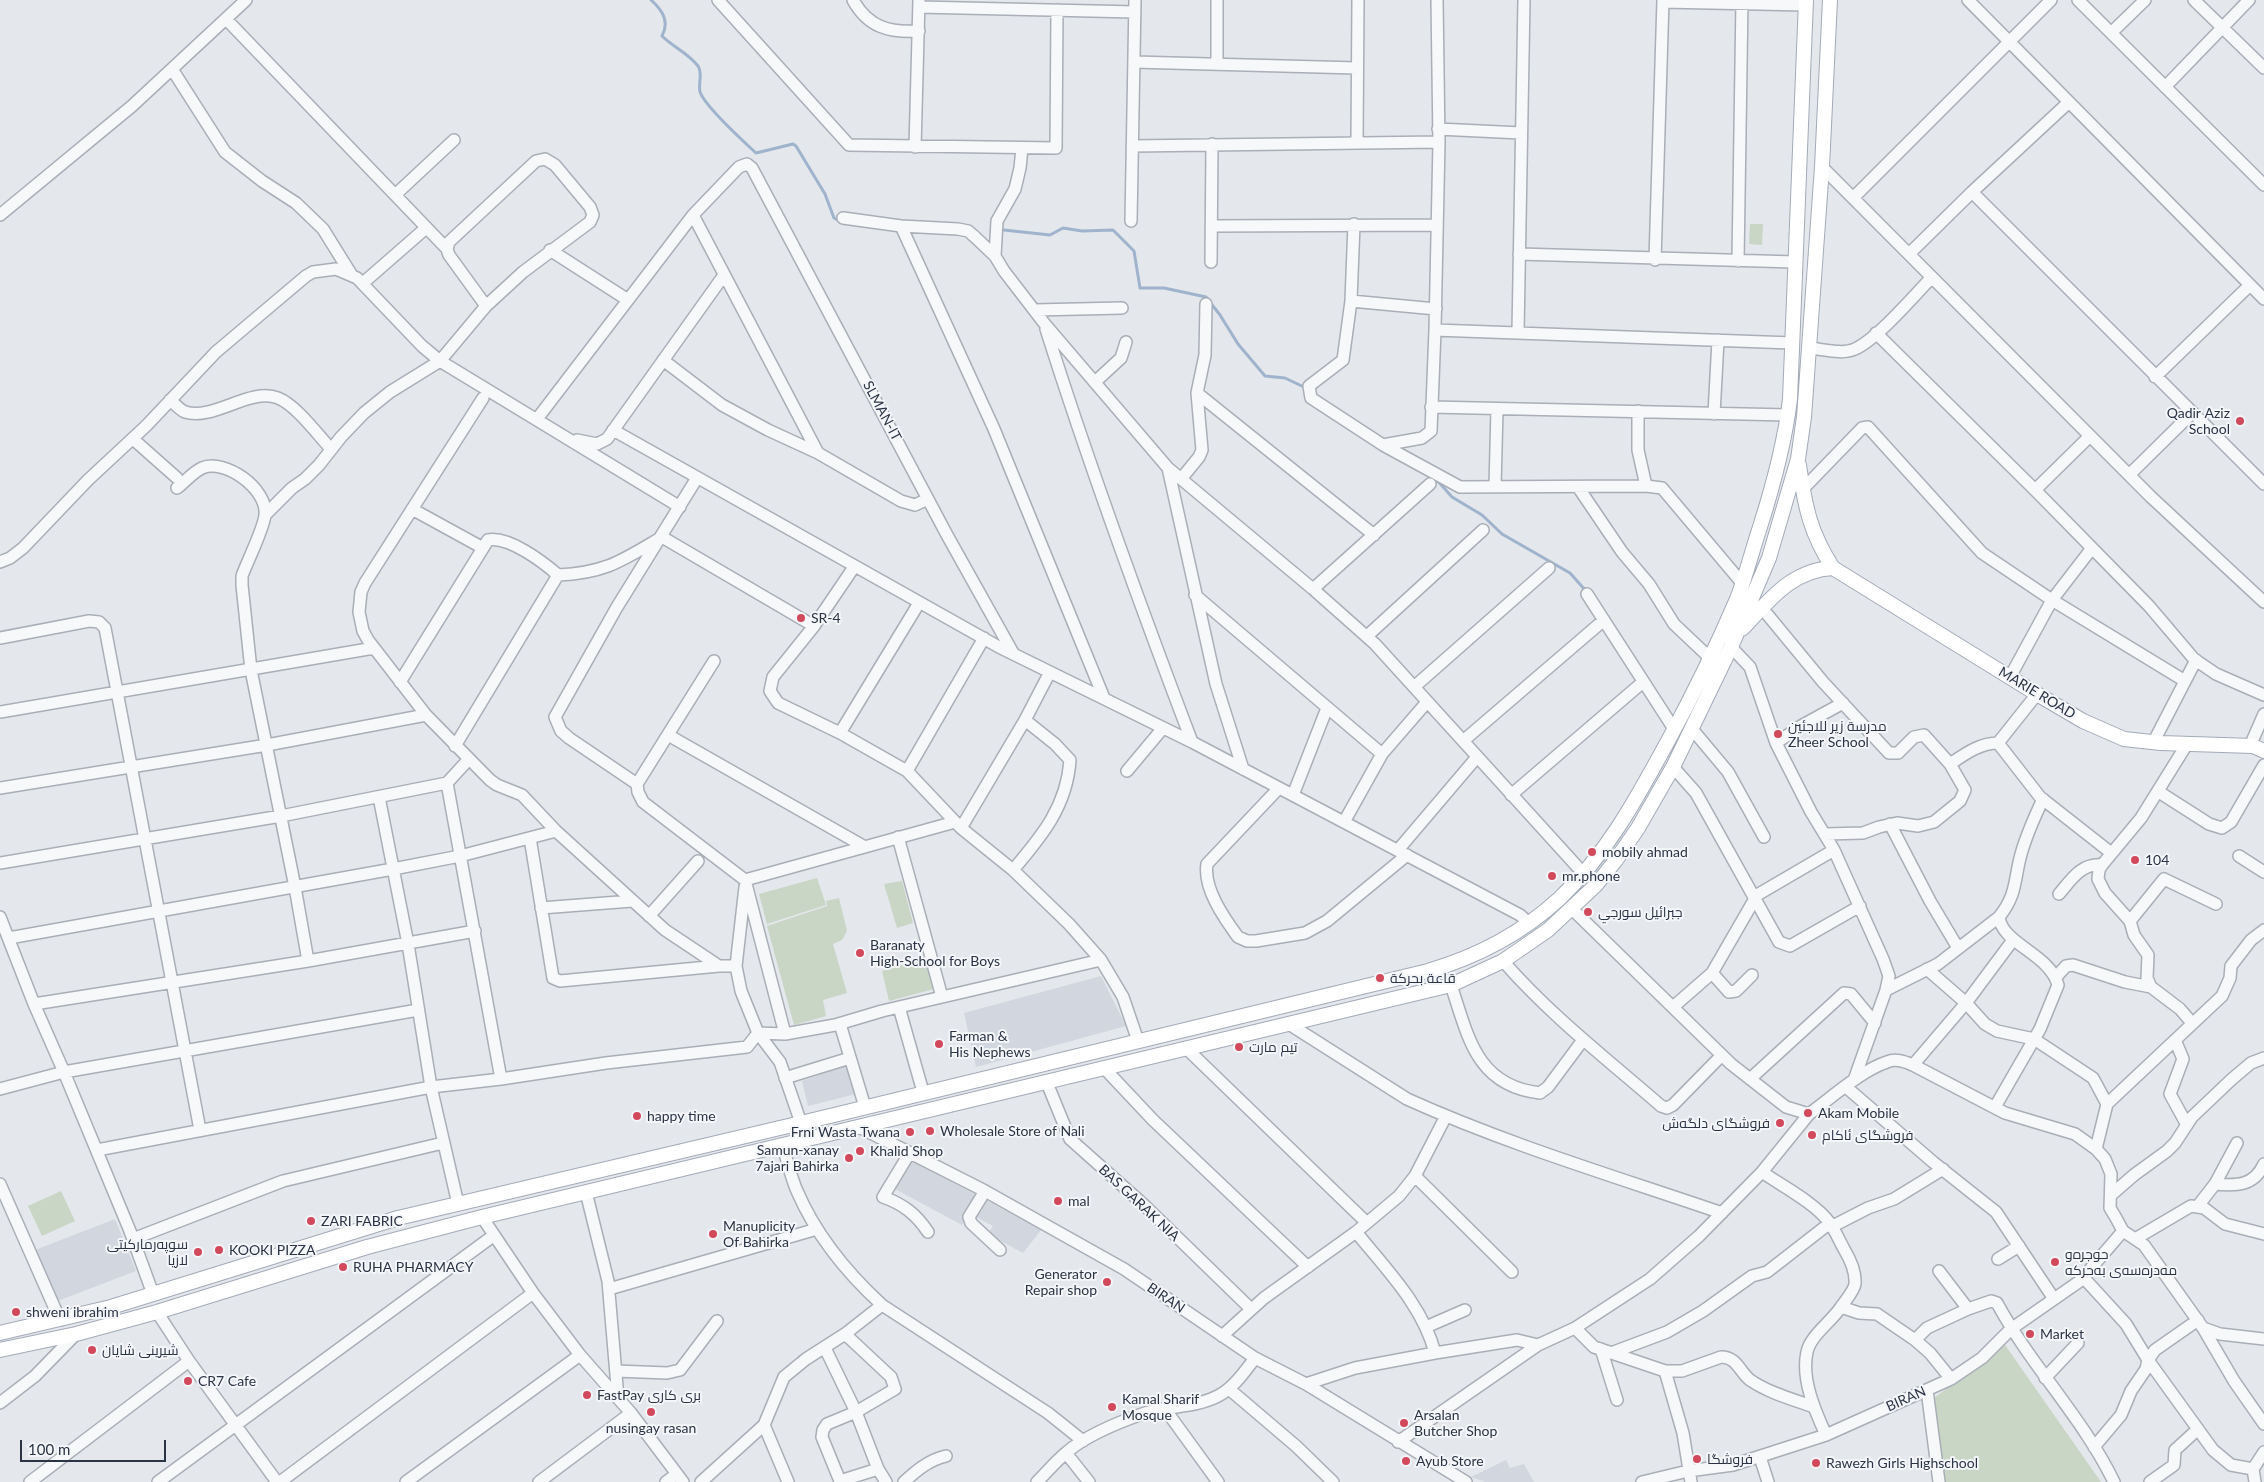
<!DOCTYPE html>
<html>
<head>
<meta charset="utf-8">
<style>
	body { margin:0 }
	#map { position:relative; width:2264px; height:1482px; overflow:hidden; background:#e4e7ec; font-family:Lato,sans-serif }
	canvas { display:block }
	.scale { position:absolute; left:20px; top:1440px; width:146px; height:22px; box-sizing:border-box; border:2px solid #2b3445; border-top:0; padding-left:6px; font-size:15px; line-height:18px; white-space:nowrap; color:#2b3445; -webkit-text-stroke:4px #f4f6f9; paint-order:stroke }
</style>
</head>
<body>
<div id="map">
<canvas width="2264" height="1482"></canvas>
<div class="scale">100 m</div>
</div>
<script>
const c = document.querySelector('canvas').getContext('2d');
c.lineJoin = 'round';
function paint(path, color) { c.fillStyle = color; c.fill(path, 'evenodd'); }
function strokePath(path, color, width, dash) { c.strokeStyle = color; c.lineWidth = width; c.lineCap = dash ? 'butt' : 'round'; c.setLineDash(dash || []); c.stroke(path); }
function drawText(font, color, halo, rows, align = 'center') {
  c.font = font + ' Lato,Cairo,sans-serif'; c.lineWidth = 4; c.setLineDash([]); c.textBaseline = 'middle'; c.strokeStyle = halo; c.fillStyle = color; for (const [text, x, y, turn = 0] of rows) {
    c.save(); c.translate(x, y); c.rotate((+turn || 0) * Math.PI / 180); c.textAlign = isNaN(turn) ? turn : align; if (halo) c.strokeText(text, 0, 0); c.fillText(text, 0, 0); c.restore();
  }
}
const built = new Path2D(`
	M 1101,976 L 1126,1026 L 976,1067 L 964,1013 Z
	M 848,1065 L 856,1094 L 808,1106 L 802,1081 Z
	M 909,1159 L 978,1196 L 962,1225 L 895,1189 Z
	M 984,1199 L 1041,1230 L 1023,1253 L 988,1234 L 993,1226 L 974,1216 Z
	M 115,1219 L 136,1271 L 55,1302 L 35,1250 Z
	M 1506,1460 L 1510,1468 L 1524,1464 L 1534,1482 L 1486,1482 L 1471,1477 Z`);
const green = new Path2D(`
	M 1750,224 L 1763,224 L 1762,245 L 1749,244 Z
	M 817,878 L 826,905 L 767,924 L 759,894 Z
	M 902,881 L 913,923 L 897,928 L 884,884 Z
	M 839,898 L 847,931 L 842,940 L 833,944 L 847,993 L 823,1000 L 826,1016 L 794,1025 L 767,926 L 827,906 L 826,901 Z
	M 925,958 L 934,989 L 889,1001 L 882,971 Z
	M 61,1191 L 75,1221 L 42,1236 L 28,1206 Z
	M 2005,1345 L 2101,1482 L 1942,1482 L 1934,1398 Z`);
const stream = new Path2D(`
	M 651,0 C 662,10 670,21 662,36 C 673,47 688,53 698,66 C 703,73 698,84 700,92 C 705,106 744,142 756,153 L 793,144 L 796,146 L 825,194 L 834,218 L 840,221
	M 1004,230 L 1050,235 L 1063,228 L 1082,231 L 1113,230 L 1134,251 L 1140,288 L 1164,288 L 1206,297 L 1220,315 L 1238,344 L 1265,376 L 1285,378 L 1306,388
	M 1436,479 L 1452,497 L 1482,515 L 1502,534 L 1570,573 L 1586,591`);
const minor = new Path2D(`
	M 718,0 L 849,145 L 1056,148 L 1057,10
	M 853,0 C 868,27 889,33 919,31
	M 1968,0 L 2264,299
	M 2078,0 L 2264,185
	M 2194,0 L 2264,68
	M 1663,2 L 1806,5
	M 919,7 L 1135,12
	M 226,19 L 447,249 L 449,255 L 486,306
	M 2111,33 L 2145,0
	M 1134,62 L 1357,68
	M 1217,64 L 1217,0
	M 172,69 L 225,152 L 262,181 L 296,203 L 323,229 L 351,274
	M 2165,87 L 2249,0
	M 1438,129 L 1521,133
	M 1357,141 L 1358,0
	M 1132,146 L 1439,142
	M 915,147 L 919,0
	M 1822,167 L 2151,497 L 2264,602
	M 1972,192 L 2264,484
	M 395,195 L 454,140
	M 1853,198 L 2051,0
	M 0,215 L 132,106 L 246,0
	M 693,215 L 818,453
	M 843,218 L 901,226 L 958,229 L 968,231 L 975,237 L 995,256 L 1004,271 L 1044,323 L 1168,468 L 1313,589 L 1375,644 L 1583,873
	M 1131,221 L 1135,0
	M 1354,224 L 1351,301 L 1343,360 L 1309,386 L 1311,398 L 1383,445 L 1460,487 L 1646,486
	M 901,226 L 994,429 L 1104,698
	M 1211,226 L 1437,225
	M 550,250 L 628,300
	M 1519,254 L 1795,262
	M 1909,254 L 1972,192 L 2069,102
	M 995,256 L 997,221 L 1015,189 L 1020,168 L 1022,148
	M 1655,260 L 1663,0
	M 1738,261 L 1742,0
	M 1211,262 L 1212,144
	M 363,283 L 426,228
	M 1351,301 L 1436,309
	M 1035,310 L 1122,308
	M 1046,329 C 1090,468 1140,605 1192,742
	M 1435,330 L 1792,343
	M 1518,332 L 1524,0
	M 1876,333 L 2035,490 L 2149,606 L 2194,659 L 2216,674 L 2264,695
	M 1809,348 C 1823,349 1842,355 1855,349 C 1877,339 1914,296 1932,277
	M 663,360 L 722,405 L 768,430 L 818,453 L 901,501 L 915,505 L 928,499
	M 2155,377 L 2250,285
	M 1095,382 L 1121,358 L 1126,342
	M 1197,393 L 1374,535
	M 483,398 L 365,583 L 361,592 L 359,612 L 363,631 L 368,640 L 426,715 L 490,780 L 497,785 L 522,795 L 556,831 L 665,930 L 719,966 L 736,966 L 741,991 L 758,1033 L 780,1062 L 801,1123
	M 170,400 C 175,404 180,410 185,412 C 214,421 250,387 278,398 C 296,405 318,435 331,449
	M 1431,407 L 1788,415
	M 1638,411 L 1638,450 L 1646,486 L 1662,488 L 1742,583
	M 1714,414 L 1718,340
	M 537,419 L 693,215 L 739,167 L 747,164 L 752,168 L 947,535 L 1013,653
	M 613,430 L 999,647 L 1192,742 L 1520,915 L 1529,923
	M 133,439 L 177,478
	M 577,440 L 597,444 L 607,439 L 724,275
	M 1383,445 L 1422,438 L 1431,431 L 1435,330 L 1439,142 L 1437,0
	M 1168,468 L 1216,684 L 1243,769
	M 2129,475 L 2191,414
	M 1181,479 L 1199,457 L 1202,450 L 1197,393 L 1205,355 L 1206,304
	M 1495,487 L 1497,409
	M 1578,487 L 1622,552 L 1649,584 L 1674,624 L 1710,658
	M 177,488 C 185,482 193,472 202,468 C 225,458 268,489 265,515 C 264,528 247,562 242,576 L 242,585 L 251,670 L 295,887 L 308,961
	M 1802,490 L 1862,428 L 1868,427 L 1982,553 L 2052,600 L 2185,681
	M 2035,490 L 2090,436
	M 412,509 L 483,548
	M 265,515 L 292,488 L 305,479 L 319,465 L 341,437 L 364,413 L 390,392 L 440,361 L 486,306 L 523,272 L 590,222 L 593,215 L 590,207 L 555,165 L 545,159 L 536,161 L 449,242 L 447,249
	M 0,562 L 10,558 L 23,548 L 88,480 L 146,426 L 216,352 L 306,276 L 313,272 L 336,269 L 357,278 L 422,346 L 440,361 L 680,507
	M 854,567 L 814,626 L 773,677 L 770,691 L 778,703 L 840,733 L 907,771 L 961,828 L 1013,870 L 1069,924 L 1101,960 L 1123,997 L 1138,1041
	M 1313,589 L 1430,484
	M 1587,594 L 1674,729
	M 1195,595 L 1382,754
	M 1762,608 L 1823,682 L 1889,753 L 1898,753 L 1914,737 L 1924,735 L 1950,764 L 1965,790 L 1960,801 L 1934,822 L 1918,826 L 1897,823 L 1879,827 L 1863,833 L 1825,834
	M 1367,636 L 1483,530
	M 0,638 L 89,621 L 99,622 L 105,628 L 200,1130
	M 1731,647 L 1750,667 L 1776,743 L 1811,812 L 1834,850 L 1883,959 L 1889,976 L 1886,990 L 1854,1080
	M 714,661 L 637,784 L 638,792 L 643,802 L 745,880 L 785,1034
	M 2010,677 L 2052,600 L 2092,548
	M 400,682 L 488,540 C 509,536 543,562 558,575 C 606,573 623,560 662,537 L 814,626
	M 1414,687 L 1549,568
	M 0,712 L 374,648
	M 1692,729 L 1728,772 L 1764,837
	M 840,733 L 919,603
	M 668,735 L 865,847
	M 1463,741 L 1604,620
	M 1776,743 L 1801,726 L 1843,703
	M 1998,743 L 2040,797 L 2110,852
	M 2153,743 L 2196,660
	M 2187,744 L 2141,818 L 2102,865 L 2099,870 L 2098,879 L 2105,893 L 2130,921 L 2134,935 L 2148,955 L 2147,978 L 2151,987 L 2180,1009 L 2192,1023
	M 455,746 L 558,575
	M 2250,746 L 2264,714
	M 1950,764 C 1965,754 1980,743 1998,743 L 2037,694
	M 1673,767 L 1696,793 L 1779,942 L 1790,946 L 1860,906
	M 907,771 L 984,638
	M 1127,771 L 1163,728
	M 447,783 L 501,1079
	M 637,784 L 569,738 L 561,731 L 555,717 L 617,607 L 697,478
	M 0,788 L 267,745 L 426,715
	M 1279,788 L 1207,864 C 1203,888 1224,918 1238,937 L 1247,941 L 1256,941 L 1305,933 L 1327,921 L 1407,855
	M 2159,792 L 2209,824 L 2222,828 L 2231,822 L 2264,765
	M 1293,795 L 1327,708
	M 1511,795 L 1643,682
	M 379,797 L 408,944 L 431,1087 L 458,1204
	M 1344,822 L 1382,754 L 1427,702
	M 1890,824 L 1930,901 L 1958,948
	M 961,828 L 1025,720 L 1050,672
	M 898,837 L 942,997
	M 530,838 L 553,978 L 560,981 L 719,966
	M 1398,850 L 1477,757
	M 2239,856 L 2264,872
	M 0,863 L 281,816 L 447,783 L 469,759
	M 1013,870 C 1042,836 1067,806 1070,760 L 1055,744 L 1025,720
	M 745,880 L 955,822
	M 2059,894 C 2071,880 2081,863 2102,865
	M 541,908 L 632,901
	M 1572,909 L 1731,1064 L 1786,1107 L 1809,1114 C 1831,1098 1862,1070 1887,1062 C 1896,1058 1905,1062 1913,1065 L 2005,1113 L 2075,1134 L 2096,1149 L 2105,1159 L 2111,1174 L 2110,1208 L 2116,1218 L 2123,1231 L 2144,1245 L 2203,1328 L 2220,1334 L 2264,1339
	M 649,916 L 698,861
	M 0,917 L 34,1004 L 64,1072 L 130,1231 L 153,1294
	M 2130,921 L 2164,879 L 2216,904
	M 9,938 L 393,869 L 460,856 L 556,831
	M 1503,961 C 1550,1015 1607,1059 1661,1106 L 1667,1108 L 1673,1105 L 1722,1055
	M 736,966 L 745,887
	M 1927,969 L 1966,1003 L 1985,1024 L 1997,1031 L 2034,1039 L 2093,1078 L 2107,1104
	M 1712,973 L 1729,992 L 1736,991 L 1752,975
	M 2056,977 L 2066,966 L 2073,965 L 2125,982 L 2151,987
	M 1451,985 C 1468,1036 1476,1086 1540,1093 L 1548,1087 L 1583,1040
	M 1886,990 L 1938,964 L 1999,917
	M 34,1004 L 308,961 L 475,931
	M 899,1007 L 923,1092
	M 1673,1007 L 1712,973 L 1757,895 L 1834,850
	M 840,1024 L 865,1107
	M 1289,1024 L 1407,1099 C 1509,1145 1617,1177 1722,1213
	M 2175,1040 L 2183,1059 L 2170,1094 L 2187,1125
	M 1187,1049 L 1367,1223
	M 1913,1065 L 1966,1003 L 2013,940
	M 1105,1069 L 1153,1120 L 1308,1267
	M 785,1078 L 850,1058
	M 1750,1079 L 1844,993 L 1851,994 L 1875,1023
	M 1047,1083 L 1070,1139 L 1144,1205 L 1251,1309
	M 1846,1087 L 1933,1162 L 1996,1212 L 2054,1299
	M 0,1089 L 64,1072 L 418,1010
	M 1995,1107 L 2040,1029 L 2058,985 C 2050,954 2002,944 1999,917 C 2016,896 2014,883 2020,858 C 2025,838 2034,818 2043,799
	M 859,1127 L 985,1191 L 1124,1269 L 1255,1358 L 1306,1384 L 1466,1482
	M 783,1146 C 787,1161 791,1177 797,1191 C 816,1235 847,1273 882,1305 L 1048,1413 L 1083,1441
	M 2096,1149 L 2107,1104 L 2222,996 L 2230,978 L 2231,966 L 2251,940 L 2264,930
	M 97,1150 L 431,1087 L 501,1079 L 606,1063 L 747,1047 L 758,1033 L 785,1034 L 835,1025 L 882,1011 L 1101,960
	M 909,1154 L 883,1197 C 903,1204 916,1214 928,1232
	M 1762,1172 C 1782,1186 1815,1203 1829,1222 C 1835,1230 1839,1240 1844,1249 C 1850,1259 1856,1272 1855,1284 C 1854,1291 1845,1301 1841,1307 C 1832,1321 1810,1336 1807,1352 C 1801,1379 1815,1411 1826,1435
	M 1415,1176 L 1512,1272
	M 0,1184 L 60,1320
	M 2215,1184 C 2237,1186 2254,1186 2264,1164
	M 985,1191 L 969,1217 L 971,1223 L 1000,1250
	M 586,1192 L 608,1281 L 618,1398
	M 2111,1195 L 2134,1175 L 2167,1151 L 2175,1143 L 2192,1117 L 2232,1079 L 2251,1063 L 2264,1058
	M 2197,1207 L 2215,1184 L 2237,1143
	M 482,1217 L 533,1293 L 580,1355 L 631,1413 L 683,1482
	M 1831,1227 L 1868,1208 L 1894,1199 L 1943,1169
	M 1356,1232 C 1386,1269 1423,1306 1435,1353
	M 133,1239 L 283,1181 L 443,1143
	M 2135,1239 L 2191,1206 L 2204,1208 L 2225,1224 L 2264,1234
	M 1998,1259 L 2019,1246
	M 1939,1271 L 1968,1309 L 1991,1301 L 1997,1303 C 2031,1366 2083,1418 2114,1482
	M 2083,1277 L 2126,1324 L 2148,1360 L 2213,1450 L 2231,1465 L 2253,1469
	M 609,1289 L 817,1229
	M 1841,1307 L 1859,1313 L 1877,1314 L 1915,1340
	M 157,1312 L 189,1361 L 277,1482
	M 1426,1327 L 1465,1310
	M 1575,1328 L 1594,1347 L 1665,1371 L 1682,1371 L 1721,1357 C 1737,1357 1739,1371 1750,1380 C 1769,1393 1792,1399 1814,1407
	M 2203,1328 L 2234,1381 L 2264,1424
	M 845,1334 L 891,1377 L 895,1389 L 856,1412 L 827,1424 L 823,1430 L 822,1437 L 840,1481 L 878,1469
	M 1222,1336 L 1264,1298 L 1356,1232 L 1399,1196 L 1415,1176 L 1446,1116
	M 825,1348 L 856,1412 L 878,1469 L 886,1482
	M 1601,1349 L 1617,1400
	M 1611,1353 L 1667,1332 L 1703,1311 L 1752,1276 L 1767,1272 L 1830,1223
	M 616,1371 L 667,1373 L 680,1370 L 717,1321
	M 1665,1371 L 1683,1433 L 1691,1482
	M 2045,1378 L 2078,1343
	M 1951,1379 L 1930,1353 L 1915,1340 L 1927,1328 L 1968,1309
	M 1306,1384 L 1355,1368 L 1435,1353 L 1517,1340 L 1538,1345
	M 1229,1389 L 1296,1446 L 1333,1482
	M 1927,1390 L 1939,1482
	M 0,1403 L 35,1376 L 76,1334
	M 1165,1409 L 1218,1482
	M 764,1425 L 788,1482
	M 1398,1442 L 1538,1345 L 1575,1328 L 1650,1279 L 1699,1236 L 1762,1172 L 1809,1114
	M 2094,1447 L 2121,1415 L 2131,1391 L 2146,1369 L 2148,1360 L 2155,1350 L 2198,1320
	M 1066,1453 L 1089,1482
	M 1760,1457 L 1768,1482
	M 30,1482 L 189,1361
	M 158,1482 L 493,1236
	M 280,1482 L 533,1293
	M 406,1482 L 580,1355
	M 539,1482 L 631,1413
	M 666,1482 L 677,1474
	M 701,1482 L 764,1425 L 784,1377 L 806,1359 L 845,1334 L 882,1305
	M 904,1482 C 917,1470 929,1460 946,1456
	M 1037,1482 C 1047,1472 1056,1461 1067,1452 C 1088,1434 1119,1422 1145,1413 C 1157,1409 1170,1408 1182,1406 C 1222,1401 1232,1389 1255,1358
	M 1642,1482 L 1688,1471 L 1733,1465 L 1826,1435 L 1951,1379 L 1982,1358 L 2011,1329 L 2080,1281 L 2123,1231
	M 2150,1482 L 2174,1465 L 2175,1450 L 2198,1429
	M 2255,1482 L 2253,1469 L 2264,1452`);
const major = new Path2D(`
	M 1799,465 C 1805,506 1810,533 1833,568 L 2037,694 L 2083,721 L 2124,739 L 2161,743 L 2253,746 L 2264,751
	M 1742,629 C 1769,601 1791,570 1833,568
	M 0,1333 L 111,1307 L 398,1218 L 801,1123 L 1428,971 C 1476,957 1522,933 1559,899 C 1607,854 1637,798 1668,741 C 1693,695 1716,648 1737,599 C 1746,576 1752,551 1760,527 C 1773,486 1785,442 1790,399 L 1806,0
	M 0,1350 L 76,1334 L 157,1312 L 367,1247 L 482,1217 L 1451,985 L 1503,961 L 1548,930 L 1596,885 L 1616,860 L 1638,828 L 1673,767 L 1731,647 L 1769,558 L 1798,459 L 1804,417 L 1822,167 L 1830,0`);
const markers = [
	[2240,421,5,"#d1495b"],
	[801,618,5,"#d1495b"],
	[1778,734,5,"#d1495b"],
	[1592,852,5,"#d1495b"],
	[2135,860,5,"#d1495b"],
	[1552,876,5,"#d1495b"],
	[1588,912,5,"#d1495b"],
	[860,953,5,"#d1495b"],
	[1380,978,5,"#d1495b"],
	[939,1044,5,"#d1495b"],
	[1239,1047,5,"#d1495b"],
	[1808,1113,5,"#d1495b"],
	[637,1116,5,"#d1495b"],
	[1780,1123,5,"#d1495b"],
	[930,1131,5,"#d1495b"],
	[910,1132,5,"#d1495b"],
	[1812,1135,5,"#d1495b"],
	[860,1151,5,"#d1495b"],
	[849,1158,5,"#d1495b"],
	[1058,1201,5,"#d1495b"],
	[311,1221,5,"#d1495b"],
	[713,1234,5,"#d1495b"],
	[219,1250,5,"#d1495b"],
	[198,1252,5,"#d1495b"],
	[2055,1262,5,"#d1495b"],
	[343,1267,5,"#d1495b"],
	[1107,1282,5,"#d1495b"],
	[16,1312,5,"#d1495b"],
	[2030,1334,5,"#d1495b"],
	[92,1350,5,"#d1495b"],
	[188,1381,5,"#d1495b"],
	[587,1395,5,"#d1495b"],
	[1112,1407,5,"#d1495b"],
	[651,1412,5,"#d1495b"],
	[1404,1423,5,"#d1495b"],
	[1697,1459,5,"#d1495b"],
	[1406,1461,5,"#d1495b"],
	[1816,1463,5,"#d1495b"]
];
const streetNames = [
	["SLMAN-IT",882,411,62],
	["MARIE ROAD",2037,693,31],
	["BAS GARAK NIA",1139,1203,43],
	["BIRAN",1166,1298,34],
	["BIRAN",1906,1399,-24]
];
const poiNames = [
	["Qadir Aziz",2230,413,"right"],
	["School",2230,429,"right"],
	["SR-4",811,618],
	["مدرسة زير للاجئين",1788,726],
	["Zheer School",1788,742],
	["mobily ahmad",1602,852],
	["104",2145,860],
	["mr.phone",1562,876],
	["جبرائيل سورجي",1598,912],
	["Baranaty",870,945],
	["High-School for Boys",870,961],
	["قاعة بحركة",1390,978],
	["Farman &",949,1036],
	["His Nephews",949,1052],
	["تيم مارت",1249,1047],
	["Akam Mobile",1818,1113],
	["happy time",647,1116],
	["فروشگای دلگه‌ش",1770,1123,"right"],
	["Wholesale Store of Nali",940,1131],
	["Frni Wasta Twana",900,1132,"right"],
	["فروشگای ئاکام",1822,1135],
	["Samun-xanay",839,1150,"right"],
	["7ajari Bahirka",839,1166,"right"],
	["Khalid Shop",870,1151],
	["mal",1068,1201],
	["ZARI FABRIC",321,1221],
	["Manuplicity",723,1226],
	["Of Bahirka",723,1242],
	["سوپه‌رمارکیتی",188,1244,"right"],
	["لازیا",188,1260,"right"],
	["KOOKI PIZZA",229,1250],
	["حوجره‌و",2065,1254],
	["مه‌دره‌سه‌ی به‌حرکه",2065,1270],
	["RUHA PHARMACY",353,1267],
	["Generator",1097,1274,"right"],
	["Repair shop",1097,1290,"right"],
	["shweni ibrahim",26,1312],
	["Market",2040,1334],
	["شیرینی شایان",102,1350],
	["CR7 Cafe",198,1381],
	["FastPay بری كاری",597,1395],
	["Kamal Sharif",1122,1399],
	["Mosque",1122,1415],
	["Arsalan",1414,1415],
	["Butcher Shop",1414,1431],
	["nusingay rasan",651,1428,"center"],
	["فروشگا",1707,1459],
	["Ayub Store",1416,1461],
	["Rawezh Girls Highschool",1826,1463]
];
paint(built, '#d2d6de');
paint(green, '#c9d6c5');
strokePath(stream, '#9fb4cc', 3);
strokePath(minor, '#a9aeb7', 14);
strokePath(major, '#a3abb8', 16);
strokePath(minor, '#f7f8fa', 11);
strokePath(major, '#fff', 14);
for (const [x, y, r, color] of markers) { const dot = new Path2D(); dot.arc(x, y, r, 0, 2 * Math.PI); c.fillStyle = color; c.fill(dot); strokePath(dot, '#f4f6f9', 2); }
drawText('14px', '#2b3445', '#f4f6f9', streetNames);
drawText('14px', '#2b3445', '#f4f6f9', poiNames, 'left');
</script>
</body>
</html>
